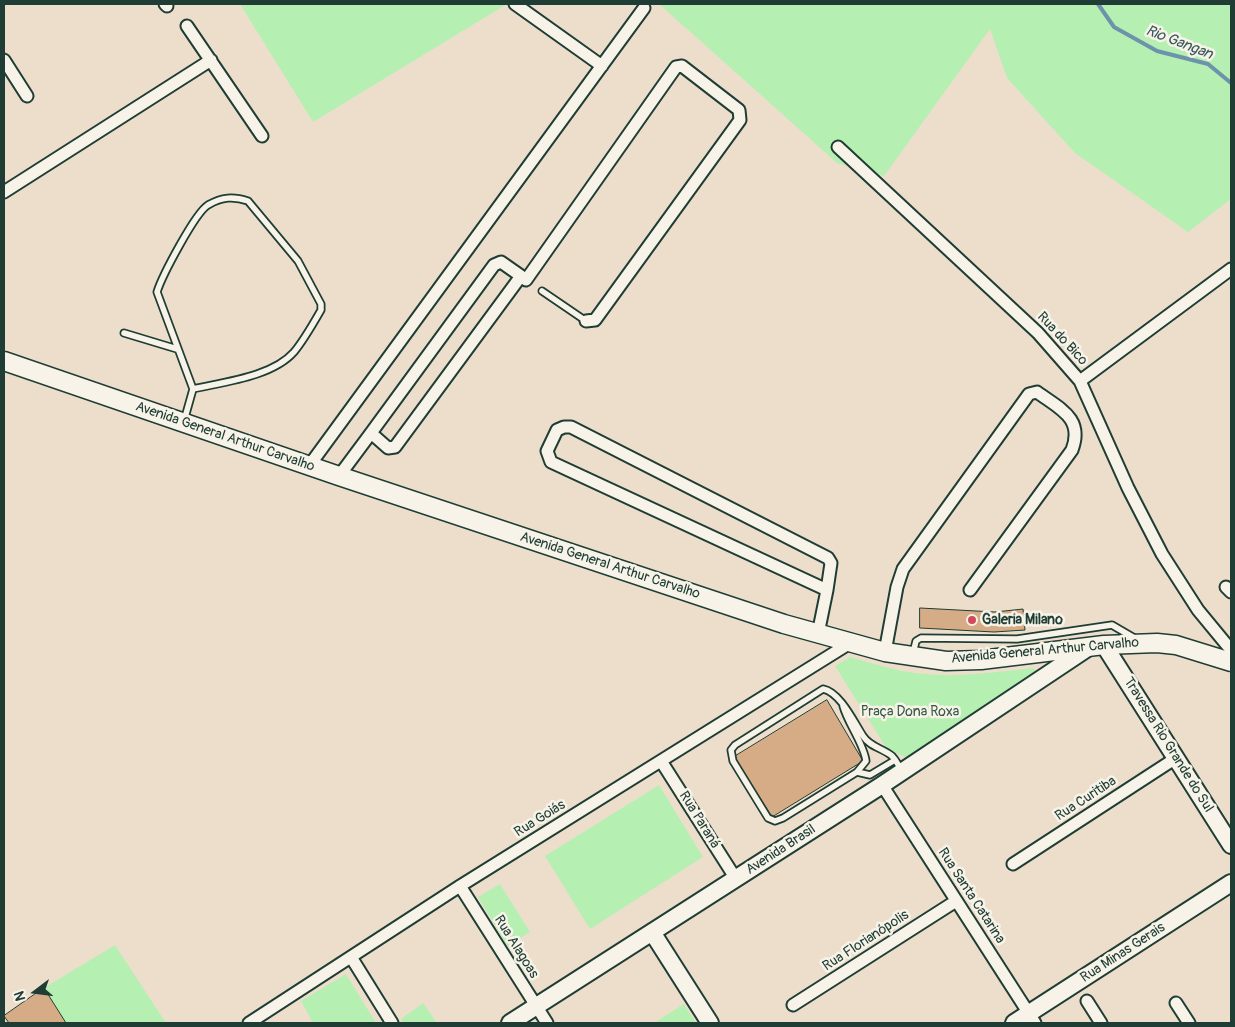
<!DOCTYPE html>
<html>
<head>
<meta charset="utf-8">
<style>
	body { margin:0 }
	#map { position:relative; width:1235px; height:1027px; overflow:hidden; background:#eddecb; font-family:Pangolin,sans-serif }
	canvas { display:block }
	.frame { position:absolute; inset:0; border:5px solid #1f3d34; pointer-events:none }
	.north { position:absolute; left:10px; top:967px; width:50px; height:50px; -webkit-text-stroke:4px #f7f3e8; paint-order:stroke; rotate:255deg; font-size:14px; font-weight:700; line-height:20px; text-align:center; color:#1f3d34 }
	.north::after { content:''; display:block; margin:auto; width:18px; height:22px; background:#1f3d34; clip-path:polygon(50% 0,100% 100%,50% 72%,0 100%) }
</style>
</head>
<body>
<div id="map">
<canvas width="1235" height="1027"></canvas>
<div class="frame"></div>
<div class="north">N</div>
</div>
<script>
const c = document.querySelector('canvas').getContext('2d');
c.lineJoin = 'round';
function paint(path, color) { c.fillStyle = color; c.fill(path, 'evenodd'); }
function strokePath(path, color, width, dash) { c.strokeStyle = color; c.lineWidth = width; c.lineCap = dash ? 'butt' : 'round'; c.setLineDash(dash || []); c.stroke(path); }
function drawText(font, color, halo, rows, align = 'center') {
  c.font = font + ' Pangolin,sans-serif'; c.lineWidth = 5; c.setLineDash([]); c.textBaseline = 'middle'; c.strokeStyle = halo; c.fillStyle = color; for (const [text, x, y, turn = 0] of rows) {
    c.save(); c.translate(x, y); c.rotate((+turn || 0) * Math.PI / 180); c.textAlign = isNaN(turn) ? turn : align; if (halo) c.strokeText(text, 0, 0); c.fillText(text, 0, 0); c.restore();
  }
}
const green = new Path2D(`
	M 240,4 L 507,4 L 313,122 Z
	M 659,4 L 1231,4 L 1231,199 L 1188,232 L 1075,153 L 1007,78 L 990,29 L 884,176 L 837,163 Z
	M 850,657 C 867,662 885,667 902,671 C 945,679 990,673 1033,668 L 1038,672 L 910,759 L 887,749 L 835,666 Z
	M 659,785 L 703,857 L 590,929 L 545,856 Z
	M 500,884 L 530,932 L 507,946 L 478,897 Z
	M 115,945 L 166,1023 L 66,1023 L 44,988 Z
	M 346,974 L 376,1023 L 313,1023 L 301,1001 Z
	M 423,1003 L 437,1023 L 404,1023 L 401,1019 Z
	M 684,1004 L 696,1023 L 654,1023 Z`);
const stream = new Path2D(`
	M 1098,4 L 1114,27 L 1157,51 L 1208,64 L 1231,83`);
const building = new Path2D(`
	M 920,608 L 995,612 L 1023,609 L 1025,630 L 994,632 L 920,628 Z
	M 827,700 L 863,761 L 772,817 L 734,757 Z
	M 44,988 L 66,1023 L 9,1023 L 4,1016 Z`);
const lane = new Path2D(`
	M 542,291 L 586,321
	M 124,333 L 177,349
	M 184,421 L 193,389 L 157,292 C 162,276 195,213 208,205 C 222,197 233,196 248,201 L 298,261 L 321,304 L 321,310 C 313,324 304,340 294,352 C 272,377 223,382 193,389
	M 913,653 L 916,641 L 921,638 L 1017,639 L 1112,625 L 1136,639
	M 843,706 C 848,724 864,744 866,761 L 857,772 L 783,818 L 775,821 L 768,818 L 733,761 L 731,750 L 735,745 L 823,689 C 840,692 854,722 863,736 C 870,747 882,748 892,756 C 896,760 898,765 901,769
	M 857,772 L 870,775 L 895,760`);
const street = new Path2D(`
	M 165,4 L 167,6
	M 515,4 L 602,66
	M 187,26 L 262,136
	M 4,60 L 27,96
	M 838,147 L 1038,333 L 1080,381 L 1128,488 L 1162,554 L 1198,610 L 1231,650
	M 4,192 L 211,60
	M 526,280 L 676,67 L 682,66 L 739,110 L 740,120 L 595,320 L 586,321
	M 1080,381 L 1231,269
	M 564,427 L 571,427 L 828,558 L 831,563 L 827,590 L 551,462 L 547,451 L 557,430 Z
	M 309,466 L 644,8
	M 339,476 L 371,433 L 494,265 L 501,262 L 521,276 L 395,447 L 388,448 L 371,433
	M 1226,587 L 1231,592
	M 818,634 L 827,590
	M 885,652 L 897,587 L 903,569 L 1029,394 L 1037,392 C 1060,409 1084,418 1072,450 L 970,590
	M 661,761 L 736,879
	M 882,785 L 1035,1023
	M 1013,864 L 1176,758
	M 460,886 L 547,1023
	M 351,957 L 392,1023
	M 1087,1001 L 1101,1023
	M 1176,1003 L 1189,1023
	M 793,1005 L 956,901
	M 249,1023 L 460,886 L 850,643`);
const secondary = new Path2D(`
	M 1104,645 L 1231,845
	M 652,932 L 710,1023
	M 510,1023 L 882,785 L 1089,647
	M 1014,1023 L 1231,883`);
const primary = new Path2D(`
	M 4,361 L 339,476 L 784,624 L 885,652 L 946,661 L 981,660 L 1104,645 L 1157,643 L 1176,645 L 1231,662`);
const markers = [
	[972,620,5,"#d1495b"]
];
const streetNames = [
	["Rua do Bico",1062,339,47],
	["Avenida General Arthur Carvalho",225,437,19],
	["Avenida General Arthur Carvalho",610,566,18],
	["Avenida General Arthur Carvalho",1045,651,-5],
	["Travessa Rio Grande do Sul",1168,745,58],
	["Rua Curitiba",1086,799,-33],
	["Rua Goiás",540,819,-32],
	["Rua Paraná",699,820,58],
	["Avenida Brasil",781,850,-33],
	["Rua Santa Catarina",971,896,57],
	["Rua Florianópolis",866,941,-33],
	["Rua Alagoas",516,947,58],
	["Rua Minas Gerais",1123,953,-33]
];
const poiNames = [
	["Galeria Milano",982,620]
];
const parkNames = [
	["Praça Dona Roxa",910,712]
];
const waterNames = [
	["Rio Gangan",1179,43,21]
];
paint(green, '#b6efb2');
strokePath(stream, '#6c93ab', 4);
paint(building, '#d6ac87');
strokePath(building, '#1f3d34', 1);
strokePath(lane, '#1f3d34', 9);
strokePath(street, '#1f3d34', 15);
strokePath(secondary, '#1f3d34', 20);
strokePath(primary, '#1f3d34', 21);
strokePath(lane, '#f7f3e8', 5.5);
strokePath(street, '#f7f3e8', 11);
strokePath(secondary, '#f7f3e8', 16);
strokePath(primary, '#f7f3e8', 18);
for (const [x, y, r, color] of markers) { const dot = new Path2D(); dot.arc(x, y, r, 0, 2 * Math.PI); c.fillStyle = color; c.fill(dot); strokePath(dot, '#f7f3e8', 2); }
drawText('14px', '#1f3d34', '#f7f3e8', streetNames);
drawText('bold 14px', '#1f3d34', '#f7f3e8', poiNames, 'left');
drawText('14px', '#365847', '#f7f3e8', parkNames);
drawText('italic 15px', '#395a5c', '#f7f3e8', waterNames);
</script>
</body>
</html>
